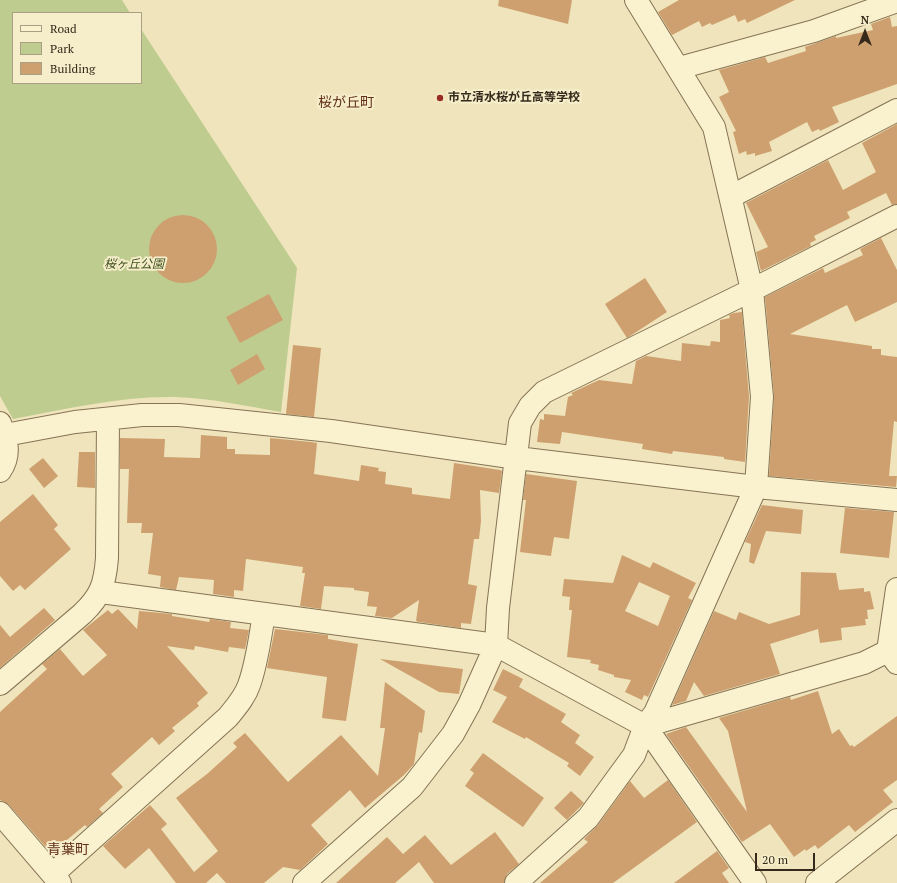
<!DOCTYPE html>
<html>
<head>
<meta charset="utf-8">
<style>
	body { margin:0 }
	#map { position:relative; width:897px; height:883px; overflow:hidden; background:#efe4bb; font-family:"PT Serif",serif }
	canvas { display:block }
	.legend { position:absolute; left:12px; top:12px; width:130px; height:72px; box-sizing:border-box; background:#f6eeca; border:1px solid #a89f84; margin:0; padding:5px 7px; list-style:none; font-size:12px; color:#34291a }
	.legend li { display:flex; align-items:center; gap:8px; height:20px }
	.legend b { width:20px; border:1px solid #a89f84 }
	.north { position:absolute; left:845px; top:12px; width:40px; height:40px; -webkit-text-stroke:3px #f6eeca; paint-order:stroke; rotate:0deg; font-size:11px; font-weight:700; line-height:16px; text-align:center; color:#34291a }
	.north::after { content:''; display:block; margin:auto; width:14px; height:18px; background:#34291a; clip-path:polygon(50% 0,100% 100%,50% 72%,0 100%) }
	.scale { position:absolute; left:755px; top:853px; width:60px; height:18px; box-sizing:border-box; border:2px solid #34291a; border-top:0; padding-left:5px; font-size:12px; line-height:14px; white-space:nowrap; color:#34291a; -webkit-text-stroke:3px #f6eeca; paint-order:stroke }
</style>
</head>
<body>
<div id="map">
<canvas width="897" height="883"></canvas>
<ul class="legend">
<li><b style="height:5px;background:#faf1ce"></b>Road</li>
<li><b style="height:11px;background:#bfcc8f"></b>Park</li>
<li><b style="height:11px;background:#cea06f"></b>Building</li>
</ul>
<div class="north">N</div>
<div class="scale">20 m</div>
</div>
<script>
const c = document.querySelector('canvas').getContext('2d');
c.lineJoin = 'round';
function paint(path, color) { c.fillStyle = color; c.fill(path, 'evenodd'); }
function strokePath(path, color, width, dash) { c.strokeStyle = color; c.lineWidth = width; c.lineCap = dash ? 'butt' : 'round'; c.setLineDash(dash || []); c.stroke(path); }
function drawText(font, color, halo, rows, align = 'center') {
  c.font = font + ' "PT Serif","Noto Sans JP",serif'; c.lineWidth = 4; c.setLineDash([]); c.textBaseline = 'middle'; c.strokeStyle = halo; c.fillStyle = color; for (const [text, x, y, turn = 0] of rows) {
    c.save(); c.translate(x, y); c.rotate((+turn || 0) * Math.PI / 180); c.textAlign = isNaN(turn) ? turn : align; if (halo) c.strokeText(text, 0, 0); c.fillText(text, 0, 0); c.restore();
  }
}
const green = new Path2D(`
	M 0,0 L 122,0 L 130,13 L 13,13 L 13,83 L 141,83 L 141,29 L 297,268 L 281,412 C 246,406 210,398 175,397 C 120,396 67,409 13,419 L 0,396 Z`);
const building = new Path2D(`
	M 499,0 L 572,0 L 568,24 L 498,6 Z
	M 679,0 L 795,0 L 747,23 L 745,19 L 738,22 L 735,15 L 712,25 L 710,23 L 702,27 L 699,21 L 672,35 L 658,12 Z
	M 890,17 L 892,27 L 897,26 L 897,84 L 832,107 L 839,122 L 820,131 L 819,129 L 812,132 L 807,122 L 769,142 L 772,151 L 755,156 L 755,153 L 747,155 L 746,151 L 739,154 L 733,132 L 736,131 L 719,97 L 729,92 L 719,70 L 765,57 L 768,63 L 806,51 L 805,47 L 836,36 L 836,38 L 873,30 L 871,24 Z
	M 897,124 L 897,204 L 892,205 L 886,193 L 847,212 L 850,218 L 814,236 L 816,240 L 810,243 L 811,246 L 761,271 L 756,252 L 768,247 L 746,203 L 828,160 L 843,190 L 876,172 L 862,143 Z
	M149 249a34 34 0 1 1 68 0a34 34 0 1 1-68 0Z
	M 881,238 L 897,270 L 897,302 L 855,322 L 847,305 L 790,334 L 872,346 L 872,349 L 881,349 L 881,355 L 897,357 L 897,422 L 894,421 L 889,476 L 897,476 L 896,487 L 769,476 L 774,396 L 765,297 L 823,268 L 825,273 L 863,255 L 860,249 Z
	M 645,278 L 667,312 L 627,338 L 605,304 Z
	M 269,294 L 283,320 L 240,343 L 226,317 Z
	M 742,312 L 749,397 L 745,462 L 724,459 L 724,457 L 673,451 L 672,454 L 642,449 L 643,444 L 562,432 L 560,444 L 537,442 L 540,419 L 544,420 L 544,414 L 565,416 L 568,397 L 573,395 L 571,393 L 599,380 L 632,384 L 636,361 L 646,356 L 681,361 L 682,343 L 710,346 L 711,341 L 720,342 L 720,320 L 730,318 L 729,315 L 734,313 Z
	M 293,345 L 321,348 L 314,417 L 286,414 Z
	M 257,354 L 265,369 L 238,385 L 230,370 Z
	M 201,435 L 227,437 L 227,449 L 235,449 L 235,454 L 270,455 L 270,438 L 311,442 L 317,443 L 314,474 L 359,481 L 361,465 L 379,468 L 378,471 L 386,472 L 385,484 L 412,488 L 412,494 L 450,499 L 454,463 L 500,470 L 502,471 L 499,493 L 480,490 L 481,521 L 479,539 L 474,539 L 468,584 L 477,586 L 471,624 L 461,623 L 461,628 L 419,622 L 416,621 L 419,600 L 392,618 L 375,616 L 377,607 L 367,606 L 369,592 L 354,590 L 354,588 L 324,586 L 321,609 L 300,606 L 305,573 L 302,573 L 303,567 L 246,559 L 243,591 L 234,590 L 234,597 L 213,594 L 214,580 L 179,577 L 176,590 L 160,587 L 161,576 L 148,574 L 153,533 L 141,533 L 142,523 L 127,523 L 129,469 L 120,469 L 120,438 L 165,439 L 164,457 L 200,458 Z
	M 79,452 L 95,452 L 95,488 L 77,487 Z
	M 43,458 L 58,476 L 44,488 L 29,469 Z
	M 526,474 L 577,481 L 569,539 L 554,537 L 551,556 L 520,552 L 526,500 L 523,500 Z
	M 33,494 L 58,525 L 54,529 L 71,549 L 25,590 L 20,585 L 13,591 L 0,576 L 0,522 Z
	M 762,505 L 803,510 L 801,534 L 766,531 L 754,564 L 749,562 L 751,544 L 745,542 Z
	M 845,508 L 894,512 L 889,558 L 840,553 Z
	M 622,555 L 650,568 L 653,562 L 696,583 L 688,598 L 692,600 L 648,697 L 644,695 L 642,700 L 625,692 L 631,680 L 614,677 L 614,675 L 598,670 L 599,665 L 590,663 L 591,660 L 567,657 L 572,610 L 569,610 L 570,597 L 562,596 L 564,579 L 613,583 ZM 639,582 L 670,596 L 658,626 L 625,611 Z
	M 801,572 L 836,573 L 839,590 L 864,588 L 864,592 L 870,591 L 874,609 L 867,610 L 868,619 L 865,619 L 866,625 L 841,628 L 842,640 L 820,643 L 818,629 L 770,644 L 780,674 L 704,696 L 694,682 L 686,701 L 672,705 L 714,611 L 736,620 L 739,612 L 769,624 L 800,615 Z
	M 44,608 L 55,620 L 0,668 L 0,625 L 10,637 Z
	M 118,609 L 137,629 L 139,611 L 172,614 L 172,616 L 209,622 L 210,619 L 231,622 L 230,628 L 249,630 L 245,649 L 229,647 L 228,652 L 195,646 L 194,650 L 167,646 L 208,693 L 197,703 L 199,706 L 172,728 L 175,731 L 159,745 L 152,737 L 111,774 L 123,787 L 99,809 L 103,813 L 87,827 L 85,825 L 51,853 L 9,805 L 0,800 L 0,712 L 47,669 L 42,664 L 60,649 L 83,676 L 107,655 L 83,630 L 108,610 L 112,614 Z
	M 275,629 L 328,635 L 328,639 L 358,644 L 346,721 L 322,718 L 327,677 L 267,668 Z
	M 380,659 L 463,669 L 459,694 L 439,692 Z
	M 503,669 L 523,679 L 519,687 L 566,714 L 561,722 L 580,735 L 575,743 L 594,757 L 580,776 L 567,766 L 569,763 L 526,737 L 525,739 L 492,722 L 507,697 L 493,690 Z
	M 385,682 L 425,711 L 422,733 L 419,732 L 414,764 L 404,775 L 365,808 L 350,790 L 311,825 L 328,844 L 300,870 L 283,867 L 264,883 L 226,883 L 217,873 L 206,883 L 176,883 L 149,848 L 125,869 L 103,846 L 150,805 L 167,824 L 161,829 L 194,872 L 218,851 L 176,798 L 207,774 L 237,747 L 233,743 L 245,733 L 288,782 L 341,735 L 378,776 L 385,728 L 380,728 Z
	M 818,691 L 832,734 L 839,729 L 850,746 L 852,745 L 854,747 L 897,716 L 897,780 L 883,790 L 893,802 L 855,832 L 849,825 L 818,849 L 815,845 L 806,851 L 805,849 L 794,857 L 770,824 L 742,842 L 666,734 L 686,727 L 747,812 L 728,731 L 719,718 L 790,697 L 791,700 Z
	M 483,753 L 544,798 L 523,827 L 465,786 L 474,773 L 470,770 Z
	M 668,780 L 697,822 L 613,883 L 540,883 L 588,842 L 584,839 L 598,825 L 630,781 L 644,798 Z
	M 571,791 L 584,803 L 567,820 L 554,808 Z
	M 495,832 L 519,864 L 507,874 L 504,883 L 434,883 L 419,862 L 395,883 L 336,883 L 387,837 L 403,854 L 425,835 L 451,865 Z
	M 717,851 L 729,868 L 722,873 L 729,883 L 674,883 Z`);
const minor = new Path2D(`
	M 679,68 L 814,31 L 897,1
	M 732,196 L 897,110
	M 0,423 C 7,441 11,455 0,471
	M 0,436 L 75,422 L 142,415 L 179,415 L 331,431 L 517,458 L 756,487 L 897,500
	M 897,589 L 888,651 L 897,663
	M 101,592 L 496,645 L 645,726 L 755,883
	M 0,684 L 82,614 C 101,596 105,584 107,558 L 108,419
	M 645,726 L 864,663 L 888,651
	M 0,813 L 60,883
	M 53,874 L 228,717 C 236,707 245,697 249,685 C 257,663 260,637 264,614
	M 304,883 L 412,787 L 453,734 L 469,705 L 496,645 L 498,608 L 520,423 L 530,406 L 544,392 L 752,290 L 897,216
	M 516,883 L 588,818 L 634,755 L 645,726 L 655,713 L 756,487 L 762,397 L 752,290 L 714,127 L 636,0
	M 817,883 L 897,820`);
const markers = [
	[440,98,4,"#972d23"]
];
const poiNames = [
	["市立清水桜が丘高等学校",448,98]
];
const parkNames = [
	["桜ヶ丘公園",134,265]
];
const quarterNames = [
	["桜が丘町",346,103],
	["青葉町",68,850]
];
paint(green, '#bfcc8f');
paint(building, '#cea06f');
strokePath(minor, '#867455', 24);
strokePath(minor, '#faf1ce', 22);
for (const [x, y, r, color] of markers) { const dot = new Path2D(); dot.arc(x, y, r, 0, 2 * Math.PI); c.fillStyle = color; c.fill(dot); strokePath(dot, '#f6eeca', 1.5); }
drawText('bold 12px', '#34291a', '#f6eeca', poiNames, 'left');
drawText('italic 12px', '#405120', '#f6eeca', parkNames);
drawText('14px', '#622f18', '#f6eeca', quarterNames);
</script>
</body>
</html>
